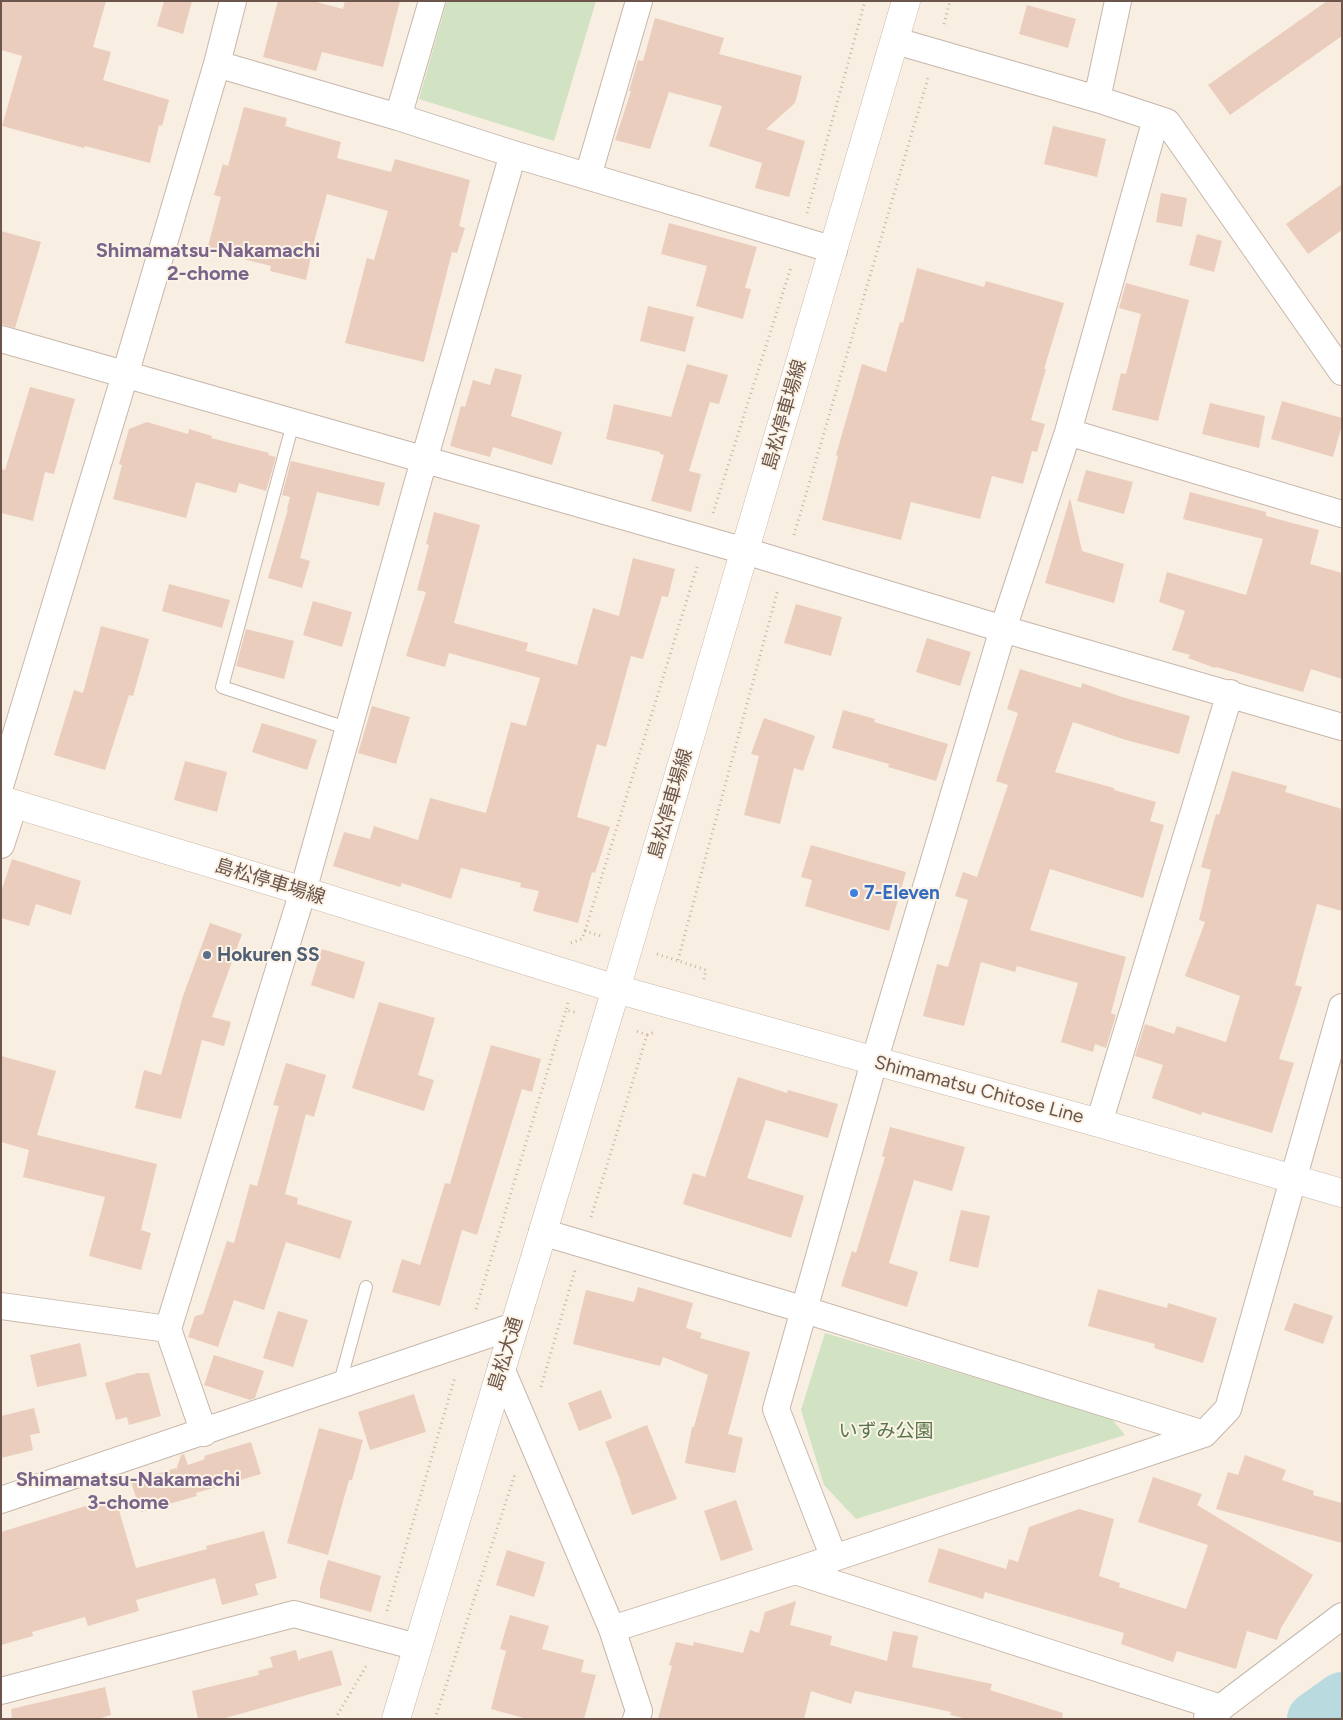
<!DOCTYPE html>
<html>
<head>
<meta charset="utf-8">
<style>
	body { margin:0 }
	#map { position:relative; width:1343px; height:1720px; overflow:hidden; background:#f8efe2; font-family:Figtree,sans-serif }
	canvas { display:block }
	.frame { position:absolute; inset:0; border:2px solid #6c564c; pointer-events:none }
</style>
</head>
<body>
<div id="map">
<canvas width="1343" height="1720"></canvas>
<div class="frame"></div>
</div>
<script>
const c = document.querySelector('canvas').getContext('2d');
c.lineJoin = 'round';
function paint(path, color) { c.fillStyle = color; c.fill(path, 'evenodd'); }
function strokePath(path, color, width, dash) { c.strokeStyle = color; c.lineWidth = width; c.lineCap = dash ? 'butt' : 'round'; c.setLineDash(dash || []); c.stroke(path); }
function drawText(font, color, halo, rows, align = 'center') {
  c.font = font + ' Figtree,"Noto Sans JP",sans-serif'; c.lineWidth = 4; c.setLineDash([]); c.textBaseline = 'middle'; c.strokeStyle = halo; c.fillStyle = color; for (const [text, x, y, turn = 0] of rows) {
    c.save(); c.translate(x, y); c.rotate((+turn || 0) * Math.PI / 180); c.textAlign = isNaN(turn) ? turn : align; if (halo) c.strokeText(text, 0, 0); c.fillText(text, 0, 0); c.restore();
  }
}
const green = new Path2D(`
	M 447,1 L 596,1 L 554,141 L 419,99 Z
	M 825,1333 L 1111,1418 L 1125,1435 L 856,1519 L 824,1485 L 801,1410 Z`);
const river = new Path2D(`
	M 1314,1719 L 1342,1699`);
const building = new Path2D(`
	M 1,1 L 106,1 L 93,47 L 111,52 L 103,80 L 169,100 L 162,126 L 159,125 L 150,163 L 85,146 L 84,148 L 2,126 L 22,56 L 1,50 Z
	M 164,1 L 192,1 L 183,34 L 157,26 Z
	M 278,1 L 313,1 L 343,9 L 345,1 L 400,1 L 383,67 L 322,52 L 316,71 L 263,57 Z
	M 1327,1 L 1342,1 L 1342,36 L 1230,115 L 1208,85 Z
	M 1027,5 L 1076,19 L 1068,48 L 1019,34 Z
	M 655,18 L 724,38 L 719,54 L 802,76 L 795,103 L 766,129 L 805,141 L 789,197 L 755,188 L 762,163 L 709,146 L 722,106 L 669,92 L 650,149 L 615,140 L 631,91 L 629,91 L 638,60 L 643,61 Z
	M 244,107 L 287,118 L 285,126 L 341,142 L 337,158 L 391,172 L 395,159 L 470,180 L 459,226 L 465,228 L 457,253 L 452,252 L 424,362 L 345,343 L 367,258 L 374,260 L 388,211 L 327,194 L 314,242 L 306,280 L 270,271 L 271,266 L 207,250 L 221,197 L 214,195 L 223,164 L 228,166 Z
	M 1053,126 L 1106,139 L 1097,177 L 1044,164 Z
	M 1342,184 L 1342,230 L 1308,254 L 1286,224 Z
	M 1161,193 L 1187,198 L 1182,227 L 1156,222 Z
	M 669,223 L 757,247 L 745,288 L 751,289 L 743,319 L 696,306 L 707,266 L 661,254 Z
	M 1,231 L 41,242 L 15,328 L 1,324 Z
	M 1197,234 L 1222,241 L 1214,272 L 1189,265 Z
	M 917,268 L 984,287 L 986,281 L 1064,303 L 1044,369 L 1046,369 L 1031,420 L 1045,424 L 1037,452 L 1032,451 L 1023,484 L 992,476 L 980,519 L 911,502 L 901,540 L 822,520 L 838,456 L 836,455 L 862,364 L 886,372 L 900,322 L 903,323 Z
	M 1126,283 L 1189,300 L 1158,421 L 1112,410 L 1121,373 L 1126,374 L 1141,314 L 1119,308 Z
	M 648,306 L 694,317 L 685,352 L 640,341 Z
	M 687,364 L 728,375 L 719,404 L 710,402 L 689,471 L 701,474 L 691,512 L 651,501 L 664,455 L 660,454 L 660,452 L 606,439 L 614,404 L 671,417 Z
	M 495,368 L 522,375 L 511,416 L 562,432 L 552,465 L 493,447 L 490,457 L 450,446 L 461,406 L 465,407 L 473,380 L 490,385 Z
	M 30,387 L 75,399 L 54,474 L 45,472 L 33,521 L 1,513 L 1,469 L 5,470 Z
	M 1282,401 L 1342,418 L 1342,425 L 1333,457 L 1271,439 Z
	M 1210,403 L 1265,416 L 1259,448 L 1202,434 Z
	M 147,422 L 188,434 L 189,429 L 212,436 L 211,438 L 269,453 L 268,455 L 276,457 L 266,491 L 239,483 L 236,493 L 196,482 L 186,518 L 113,499 L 122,465 L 119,464 L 129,429 Z
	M 291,461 L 385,483 L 379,506 L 317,492 L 300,558 L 310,561 L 302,588 L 268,578 L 288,509 L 287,509 L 290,497 L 282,495 Z
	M 1086,470 L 1133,482 L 1124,514 L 1077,501 Z
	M 1190,492 L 1266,512 L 1266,516 L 1319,530 L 1310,564 L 1342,573 L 1342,679 L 1311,669 L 1303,692 L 1216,667 L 1215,668 L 1188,658 L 1190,655 L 1172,650 L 1185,611 L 1159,602 L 1167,572 L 1246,595 L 1263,539 L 1183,519 Z
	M 1070,498 L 1082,551 L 1124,564 L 1114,603 L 1045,583 Z
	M 434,512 L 480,525 L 454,623 L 528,643 L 526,651 L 577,665 L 593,608 L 619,616 L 633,558 L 675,569 L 668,597 L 662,596 L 643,659 L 631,656 L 606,747 L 597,744 L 577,817 L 610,827 L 595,873 L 592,872 L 578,923 L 533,911 L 539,891 L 520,887 L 521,883 L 461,868 L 451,899 L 402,883 L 400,887 L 333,866 L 344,832 L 370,839 L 374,826 L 418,840 L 430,798 L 486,813 L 511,722 L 526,726 L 540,678 L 449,653 L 445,667 L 406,656 L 426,592 L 417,590 L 429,545 L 426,544 Z
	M 169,584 L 230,600 L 222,628 L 162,611 Z
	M 313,601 L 352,612 L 342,647 L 303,635 Z
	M 796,604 L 842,617 L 831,656 L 784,643 Z
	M 101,626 L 149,639 L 133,696 L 129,695 L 105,770 L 54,755 L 74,690 L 83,693 Z
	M 246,629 L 294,641 L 284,679 L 236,666 Z
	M 927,638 L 971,652 L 960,686 L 916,672 Z
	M 1020,669 L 1081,688 L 1082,683 L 1122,697 L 1190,716 L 1179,754 L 1126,740 L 1073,722 L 1055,772 L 1114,788 L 1114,790 L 1156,802 L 1150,821 L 1164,825 L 1143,898 L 1050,869 L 1030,930 L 1126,957 L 1111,1013 L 1116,1015 L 1106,1048 L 1095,1044 L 1093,1052 L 1061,1042 L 1078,983 L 1017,966 L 1015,972 L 981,962 L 964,1026 L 923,1016 L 937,964 L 948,967 L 968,900 L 955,896 L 963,872 L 977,877 L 1008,785 L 996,781 L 1018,713 L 1007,709 Z
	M 372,706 L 410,717 L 396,764 L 358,753 Z
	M 843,710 L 875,719 L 874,722 L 948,744 L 936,781 L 888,767 L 889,764 L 832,748 Z
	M 764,718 L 815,736 L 803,771 L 794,768 L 780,824 L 744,815 L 759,756 L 751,754 Z
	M 262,723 L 317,740 L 307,770 L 252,752 Z
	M 185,761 L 227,772 L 217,812 L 174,800 Z
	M 1232,771 L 1287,786 L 1285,792 L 1342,809 L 1342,911 L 1317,904 L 1295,985 L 1302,987 L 1279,1059 L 1294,1063 L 1272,1133 L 1202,1112 L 1201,1115 L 1152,1098 L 1163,1065 L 1135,1056 L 1145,1024 L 1174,1034 L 1177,1026 L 1226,1042 L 1240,996 L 1185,976 L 1205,922 L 1199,920 L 1211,870 L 1201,867 L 1216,814 L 1219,815 Z
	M 811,845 L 906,872 L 889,931 L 805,906 L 812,880 L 801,877 Z
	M 12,859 L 81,881 L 71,915 L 36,904 L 29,926 L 1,918 L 1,892 Z
	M 210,923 L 242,934 L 212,1017 L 231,1022 L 224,1046 L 202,1040 L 181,1119 L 135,1108 L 144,1070 L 161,1075 L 183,996 Z
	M 322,949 L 365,962 L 354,999 L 311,985 Z
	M 379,1002 L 435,1018 L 418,1075 L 434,1080 L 424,1111 L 352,1088 Z
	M 491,1045 L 541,1059 L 532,1092 L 522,1089 L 477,1235 L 462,1230 L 440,1306 L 392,1292 L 402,1259 L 420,1265 L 445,1183 L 450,1184 Z
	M 1,1056 L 56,1071 L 37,1135 L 157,1164 L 141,1230 L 151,1233 L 141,1270 L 89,1256 L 105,1197 L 23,1177 L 29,1150 L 1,1142 Z
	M 286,1063 L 326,1075 L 314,1117 L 306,1114 L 285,1194 L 298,1198 L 297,1204 L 352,1221 L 340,1259 L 286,1242 L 264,1310 L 234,1300 L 218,1347 L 188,1337 L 195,1316 L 203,1314 L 227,1241 L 234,1243 L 250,1184 L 257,1186 L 279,1106 L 273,1105 Z
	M 738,1077 L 787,1093 L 788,1090 L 838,1104 L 828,1138 L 766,1120 L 747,1178 L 804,1196 L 791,1238 L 683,1204 L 693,1173 L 705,1177 Z
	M 890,1127 L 965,1147 L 952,1191 L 914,1180 L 889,1263 L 918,1272 L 907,1307 L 841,1286 L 852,1251 L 856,1253 L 885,1157 L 882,1156 Z
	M 961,1210 L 990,1216 L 978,1268 L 949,1261 Z
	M 638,1287 L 693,1303 L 686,1328 L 702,1333 L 700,1338 L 750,1352 L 728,1434 L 743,1438 L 735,1473 L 685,1463 L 692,1427 L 694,1427 L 708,1375 L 663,1357 L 660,1366 L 573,1344 L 586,1290 L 634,1302 Z
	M 1098,1289 L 1167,1308 L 1168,1303 L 1217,1318 L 1203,1363 L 1154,1348 L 1155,1344 L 1088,1326 Z
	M 1294,1303 L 1333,1316 L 1323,1344 L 1284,1330 Z
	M 278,1311 L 308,1320 L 293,1367 L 263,1358 Z
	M 80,1343 L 87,1376 L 37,1387 L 30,1355 Z
	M 214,1355 L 264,1371 L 255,1398 L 250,1400 L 204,1385 Z
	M 138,1373 L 149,1373 L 161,1416 L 129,1425 L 127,1417 L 116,1420 L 105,1383 Z
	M 601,1390 L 612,1418 L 579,1431 L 568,1403 Z
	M 414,1394 L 426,1432 L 370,1450 L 358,1412 Z
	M 34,1408 L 40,1433 L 30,1435 L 33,1450 L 1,1458 L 1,1416 Z
	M 647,1425 L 677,1499 L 632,1515 L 620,1482 L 621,1482 L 605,1442 Z
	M 319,1428 L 363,1440 L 352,1480 L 349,1480 L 328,1555 L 287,1543 Z
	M 251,1442 L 261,1474 L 196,1493 L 197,1496 L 141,1512 L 131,1482 L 176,1468 L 176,1470 L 181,1455 L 184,1454 L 188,1465 L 205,1459 L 204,1456 Z
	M 1245,1455 L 1286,1470 L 1282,1480 L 1314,1491 L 1313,1495 L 1342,1503 L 1342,1543 L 1216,1509 L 1228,1472 L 1238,1475 Z
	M 1153,1477 L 1202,1494 L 1197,1505 L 1313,1575 L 1281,1628 L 1277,1640 L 1247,1631 L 1236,1669 L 1177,1651 L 1173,1662 L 1121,1644 L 1124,1633 L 985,1592 L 983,1599 L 928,1582 L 939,1548 L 1006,1569 L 1009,1559 L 1018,1562 L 1029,1527 L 1079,1509 L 1114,1519 L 1099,1576 L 1120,1583 L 1119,1587 L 1186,1609 L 1208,1545 L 1138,1522 Z
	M 115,1497 L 136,1568 L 207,1549 L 206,1546 L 264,1531 L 277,1578 L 255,1584 L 258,1595 L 222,1605 L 215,1578 L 136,1600 L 139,1611 L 88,1626 L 85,1617 L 32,1632 L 33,1636 L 1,1645 L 1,1532 Z
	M 736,1500 L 753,1550 L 721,1561 L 704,1511 Z
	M 507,1550 L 545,1562 L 534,1597 L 496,1585 Z
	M 328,1560 L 381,1576 L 371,1612 L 320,1598 L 320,1588 Z
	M 796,1601 L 790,1625 L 832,1636 L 830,1645 L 887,1661 L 893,1631 L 918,1636 L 912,1667 L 992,1684 L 990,1690 L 1063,1713 L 1062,1719 L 968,1719 L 950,1715 L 951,1712 L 855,1691 L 851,1704 L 811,1691 L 804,1719 L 658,1719 L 672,1666 L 669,1665 L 676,1642 L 693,1646 L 694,1642 L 743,1653 L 750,1630 L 759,1633 L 765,1612 Z
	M 510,1615 L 549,1626 L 542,1649 L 584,1660 L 581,1672 L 596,1675 L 584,1719 L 527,1719 L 491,1709 L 506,1651 L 500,1649 Z
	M 296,1650 L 299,1662 L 300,1659 L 332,1650 L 342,1685 L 222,1719 L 198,1719 L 192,1691 L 259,1675 L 258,1671 L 273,1667 L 270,1657 Z
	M 105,1687 L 111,1715 L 98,1719 L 12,1719 L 11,1709 Z`);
const path = new Path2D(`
	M 944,24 L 950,1
	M 807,213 L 865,1
	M 713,513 L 791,267
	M 794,535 L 928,78
	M 585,931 L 697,567
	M 571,943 L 582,939 L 585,931 L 601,936
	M 657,954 L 706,970 L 703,983
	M 678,960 L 778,589
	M 568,1003 L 566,1010 L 578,1013
	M 647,1035 L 655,1032
	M 591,1217 L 647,1035 L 634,1030
	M 476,1309 L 566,1010
	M 541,1387 L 575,1270
	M 387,1611 L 455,1377
	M 335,1719 L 368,1663
	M 435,1719 L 515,1474`);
const service = new Path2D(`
	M 293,423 L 222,687 L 349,729
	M 339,1386 L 366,1287`);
const minor = new Path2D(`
	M 896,41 L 1097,99 L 1167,122 L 1342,372
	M 217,64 L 398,117 L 513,154 L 834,250
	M 1097,99 L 1118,1
	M 398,117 L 432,1
	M 588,176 L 639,1
	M 1,339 L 745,551 L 1003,629 L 1342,727
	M 1068,432 L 1342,514
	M 1,783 L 125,375 L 217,64 L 233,1
	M 1,845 L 14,805
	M 1099,1123 L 1230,693
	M 542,1232 L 805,1310 L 1204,1434
	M 1,1306 L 168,1329
	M 501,1368 L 612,1629 L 639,1711 L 636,1719
	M 204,1433 L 168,1329 L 303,891 L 424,460 L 513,154
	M 1,1500 L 514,1326
	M 834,1558 L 776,1409 L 874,1062 L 1003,629 L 1068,432 L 1156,119
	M 795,1571 L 1221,1708
	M 612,1629 L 795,1571 L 1204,1434 L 1228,1409 L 1342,1007
	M 1,1691 L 294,1614 L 417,1647
	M 1207,1718 L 1342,1616`);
const tertiary = new Path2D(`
	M 396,1719 L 616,989`);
const secondary = new Path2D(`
	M 1,800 L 303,891 L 616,989 L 1099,1123 L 1342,1193
	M 616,989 L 906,1`);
const markers = [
	[854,893,5,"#3f7fe0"],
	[207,955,5,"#5c6f8a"]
];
const streetNames = [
	["島松停車場線",785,415,-74],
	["島松停車場線",671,804,-74],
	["島松停車場線",270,882,17],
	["Shimamatsu Chitose Line",979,1090,15],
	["島松大通",506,1354,-73]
];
const shopNames = [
	["7-Eleven",864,893]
];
const serviceNames = [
	["Hokuren SS",217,955]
];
const parkNames = [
	["いずみ公園",886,1431]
];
const neighbourhoodNames = [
	["Shimamatsu-Nakamachi",208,251],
	["2-chome",208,274],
	["Shimamatsu-Nakamachi",128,1480],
	["3-chome",128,1503]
];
paint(green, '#d1e3c3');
strokePath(river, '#b9dbdf', 54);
paint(building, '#eacdbd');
strokePath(service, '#c7b6ab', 14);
strokePath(minor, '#c7b6ab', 28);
strokePath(tertiary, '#c7b6ab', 29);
strokePath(secondary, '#ccb8ab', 29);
strokePath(path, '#ceb1a1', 3, [1, 4]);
strokePath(service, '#fff', 12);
strokePath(minor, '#fff', 26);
strokePath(tertiary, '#fff', 28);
strokePath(secondary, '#fff', 28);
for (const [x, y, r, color] of markers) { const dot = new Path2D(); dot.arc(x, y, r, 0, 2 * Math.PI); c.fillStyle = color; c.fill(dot); strokePath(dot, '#fcf3e7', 2); }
drawText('19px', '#6c564c', '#fcf3e7', streetNames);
drawText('bold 19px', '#366cbe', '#fcf3e7', shopNames, 'left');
drawText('bold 19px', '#4e5e75', '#fcf3e7', serviceNames, 'left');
drawText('19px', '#587649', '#fcf3e7', parkNames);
drawText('bold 20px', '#7a6489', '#fcf3e7', neighbourhoodNames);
</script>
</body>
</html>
